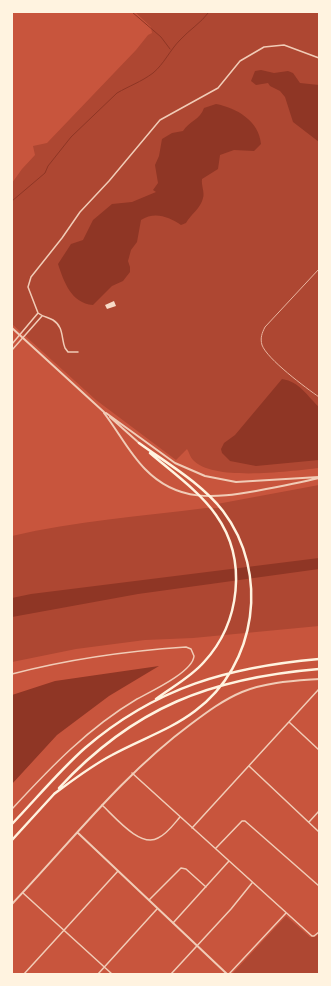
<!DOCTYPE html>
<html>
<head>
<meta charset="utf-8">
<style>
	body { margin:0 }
	#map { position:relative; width:331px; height:986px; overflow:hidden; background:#c8553d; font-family:Ubuntu,sans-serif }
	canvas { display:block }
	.frame { position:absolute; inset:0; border:13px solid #fff3e0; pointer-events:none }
</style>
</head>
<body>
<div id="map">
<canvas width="331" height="986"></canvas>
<div class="frame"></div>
</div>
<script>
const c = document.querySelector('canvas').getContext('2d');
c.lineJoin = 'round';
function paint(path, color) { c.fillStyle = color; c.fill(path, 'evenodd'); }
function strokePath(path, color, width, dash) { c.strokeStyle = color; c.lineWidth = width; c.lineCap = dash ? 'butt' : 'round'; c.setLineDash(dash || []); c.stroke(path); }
const green = new Path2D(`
	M 135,12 L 319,12 L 319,468 C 291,471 213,482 193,460 C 190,457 189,452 187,449 L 176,460 L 96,400 L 12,324 L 12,183 L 22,169 L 35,155 L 33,146 L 47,143 L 136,50 L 148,35 L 152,33 L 151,27 Z
	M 319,485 L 319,626 L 193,638 L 145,640 L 76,649 L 12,662 L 12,536 C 75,521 142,516 206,508 L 220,508 L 217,504 Z
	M 286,916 L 310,937 L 315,937 L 319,934 L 319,974 L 232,974 Z`);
const water = new Path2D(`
	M 261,70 L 274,73 L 288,71 L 293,73 L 300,83 L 319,85 L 319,142 L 293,122 L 285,97 L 280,91 L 270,86 L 268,83 L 256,85 L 251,81 L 255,71 Z
	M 216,104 C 237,108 259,121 261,144 L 254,151 L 234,150 L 220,155 L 218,169 L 202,179 C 201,185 205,193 203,198 C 201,208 191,214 186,223 L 181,225 C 169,217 155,211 141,220 L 137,242 L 131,250 L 128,261 L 130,267 L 130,272 L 123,281 L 112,286 L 93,305 C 71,303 64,282 58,264 L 71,244 L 83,240 L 93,220 L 112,204 L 132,202 L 156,192 L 153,190 L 158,183 L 155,165 L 159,156 L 162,139 L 172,133 L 183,131 C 189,121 200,120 204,108 Z
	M 282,379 C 300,382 307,396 319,407 L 319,460 L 256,466 L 230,461 L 222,453 L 221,449 L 224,443 L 235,435 Z
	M 319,558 L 319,569 L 138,594 L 12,617 L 12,598 L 31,594 Z
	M 159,666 L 109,696 L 57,735 L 12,784 L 12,695 L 55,681 Z`);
const stream = new Path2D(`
	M 132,12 L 161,37 L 170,49
	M 12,201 L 45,173 L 48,166 L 71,137 L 117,93 C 129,86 141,82 153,73 C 164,64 170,50 180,40 C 189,30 201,23 209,12`);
const building = new Path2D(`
	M 114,301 L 116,306 L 107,309 L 105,305 Z`);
const minor = new Path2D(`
	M 12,344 L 38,313
	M 12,350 L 42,316
	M 78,352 L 68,352 L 65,348 C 61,338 64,327 53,320 C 48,317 43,317 38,313 L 28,287 L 31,277 L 62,238 L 80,212 L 109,181 L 160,120 L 218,88 L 240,61 L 264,47 L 284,45 L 319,58
	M 12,674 C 69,659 127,651 186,647 L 191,649 L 194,656 C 193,672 150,692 137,699 C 88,728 50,768 12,809
	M 289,722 L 319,750
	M 249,766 L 319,832
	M 132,773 L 312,936 L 314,936 L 319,932
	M 102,805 C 115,817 140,848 158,838 C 167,834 174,824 180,817
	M 309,822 L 319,811
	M 192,828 L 319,689
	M 216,848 L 242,821 L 245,821 L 319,886
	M 23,893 L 112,974
	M 149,900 L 181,868 L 186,869 L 206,887
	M 173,923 L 229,861
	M 24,974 L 118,871
	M 98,974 L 157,909
	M 171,974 L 231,909 L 252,883
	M 229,974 L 286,913`);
const tertiary = new Path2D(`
	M 12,328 L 105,413
	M 104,413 C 118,431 129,453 145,469 C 178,503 215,498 256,491 C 277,487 298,483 319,478
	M 106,413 L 175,463 L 205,476 L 236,482 L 319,477
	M 110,417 L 139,443
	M 78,833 L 227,974
	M 12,904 C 70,843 122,775 191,724 C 207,712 223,700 242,692 C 267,682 293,681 319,679`);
const motorway = new Path2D(`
	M 150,453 C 172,472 199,491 216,515 C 248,560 240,623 204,662 C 191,677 172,687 156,699
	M 59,788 C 134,707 211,678 319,669
	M 54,794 C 73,780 91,766 112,755 C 139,740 170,730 195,711 C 257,665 270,573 223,511 C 201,483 168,464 139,443
	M 12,824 C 36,799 59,771 85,748 C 156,687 229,667 319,659
	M 12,840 L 55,793`);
const rail = new Path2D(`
	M 319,269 L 265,327 C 262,333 260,338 262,345 C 267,359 306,388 319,397`);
paint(green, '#ae4732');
paint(water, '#8f3625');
strokePath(stream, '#8f3625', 1);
paint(building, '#f7dbc8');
strokePath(minor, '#f1ccb7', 1.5);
strokePath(tertiary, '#f1ccb7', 2);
strokePath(motorway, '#fff3e0', 2.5);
strokePath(rail, '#e9b49f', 1);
</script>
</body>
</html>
